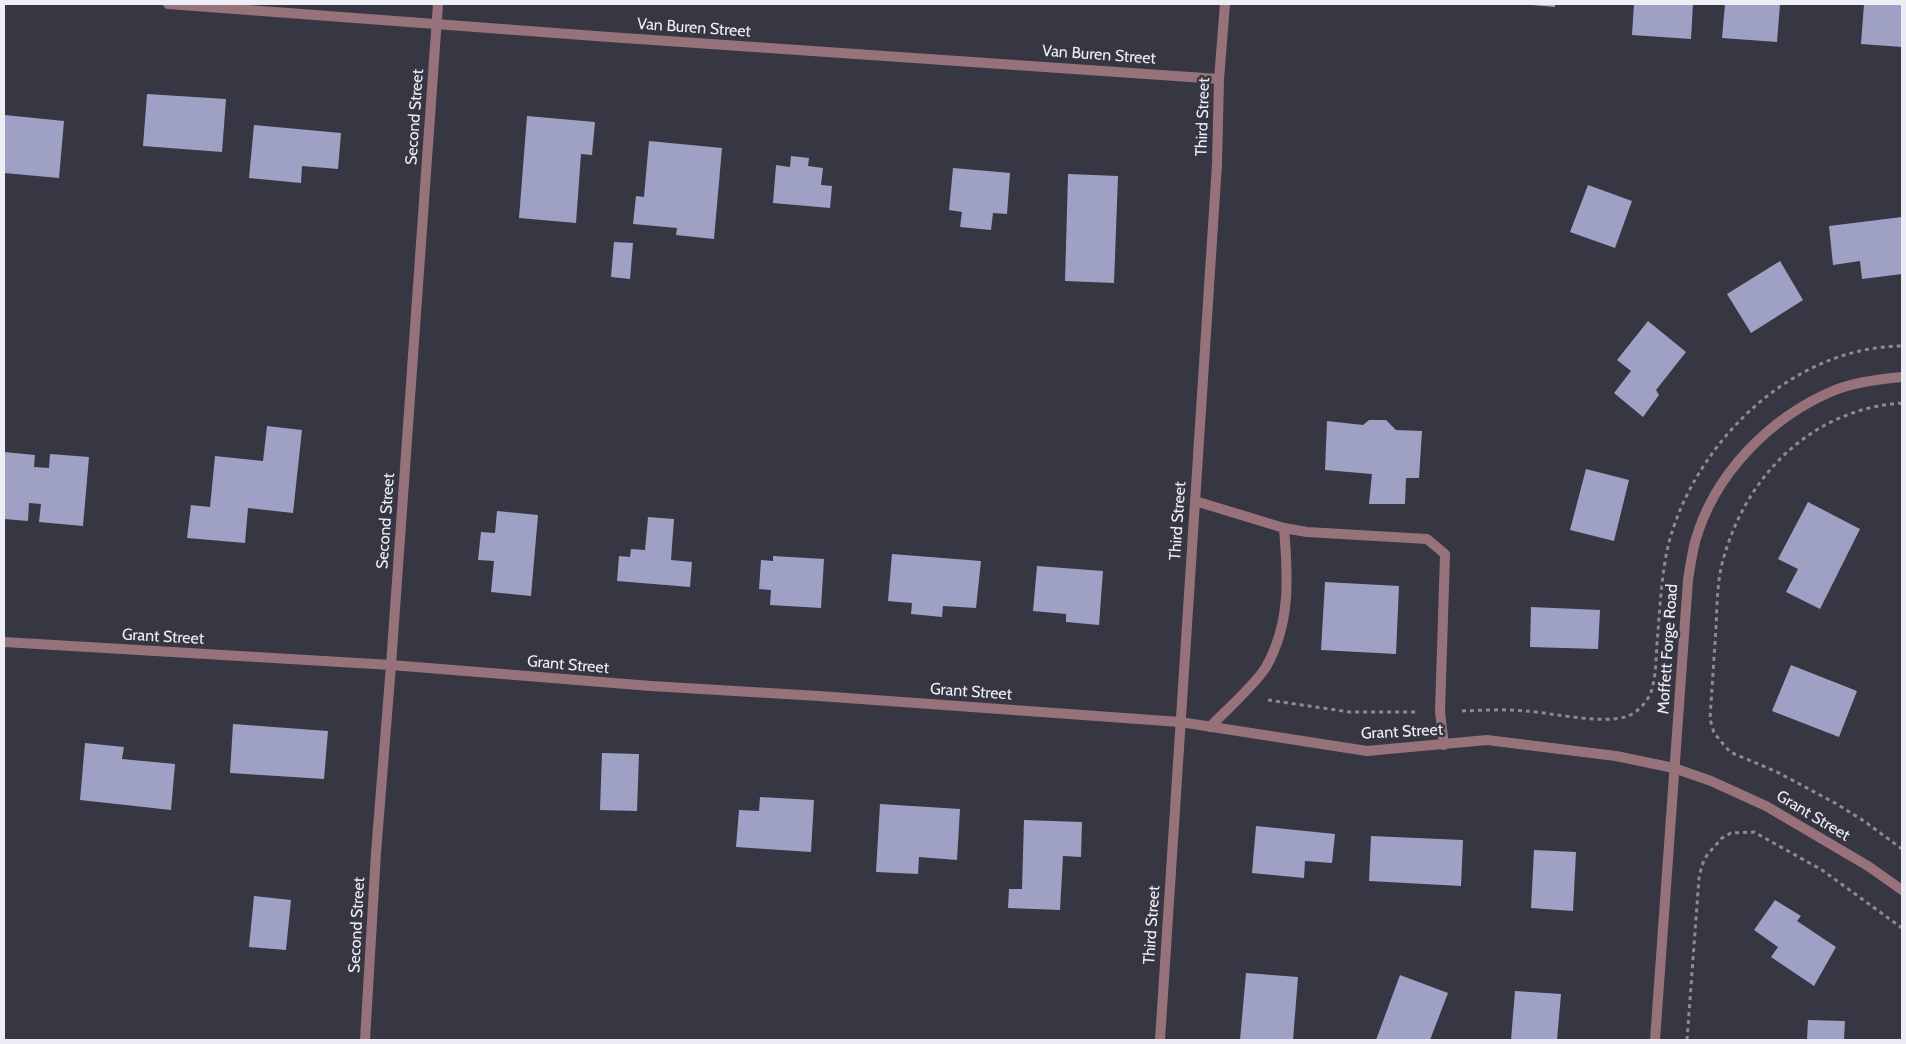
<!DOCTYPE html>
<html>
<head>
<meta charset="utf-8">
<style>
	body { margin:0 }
	#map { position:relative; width:1906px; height:1044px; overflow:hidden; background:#363742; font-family:Cabin,sans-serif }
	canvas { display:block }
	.frame { position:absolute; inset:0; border:5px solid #edeef5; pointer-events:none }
</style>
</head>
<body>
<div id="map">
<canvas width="1906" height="1044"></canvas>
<div class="frame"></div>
</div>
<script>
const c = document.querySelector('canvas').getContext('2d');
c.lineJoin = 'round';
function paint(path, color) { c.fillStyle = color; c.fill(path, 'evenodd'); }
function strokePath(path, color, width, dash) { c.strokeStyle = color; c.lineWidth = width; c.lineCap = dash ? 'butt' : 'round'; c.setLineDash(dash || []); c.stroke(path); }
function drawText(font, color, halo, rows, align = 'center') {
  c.font = font + ' Cabin,sans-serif'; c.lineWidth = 5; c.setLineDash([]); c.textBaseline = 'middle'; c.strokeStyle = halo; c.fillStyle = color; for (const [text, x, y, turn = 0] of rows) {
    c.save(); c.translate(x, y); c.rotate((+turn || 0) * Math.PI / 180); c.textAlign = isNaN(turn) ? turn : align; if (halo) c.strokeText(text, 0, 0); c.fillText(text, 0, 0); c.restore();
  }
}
const building = new Path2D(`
	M 1532,4 L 1555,4 L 1555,7 L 1532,5 Z
	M 1634,4 L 1693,4 L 1691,39 L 1632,35 Z
	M 1725,4 L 1780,4 L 1777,42 L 1722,38 Z
	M 1864,4 L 1902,4 L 1902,47 L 1861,44 Z
	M 147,94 L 226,99 L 222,152 L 143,146 Z
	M 5,115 L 64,121 L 59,178 L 4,173 Z
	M 527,116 L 595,122 L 592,155 L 581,154 L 576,223 L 519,218 Z
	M 254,125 L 341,133 L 338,169 L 302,166 L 301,183 L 249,178 Z
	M 649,141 L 722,148 L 714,239 L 676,235 L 677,228 L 633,224 L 636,196 L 644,197 Z
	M 791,156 L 809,158 L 808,166 L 823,168 L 821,185 L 832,186 L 830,208 L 773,203 L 776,165 L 790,167 Z
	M 953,168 L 1010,173 L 1007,214 L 993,213 L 991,230 L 960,227 L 962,212 L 949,210 Z
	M 1068,174 L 1118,176 L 1114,283 L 1065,281 Z
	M 1588,185 L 1632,201 L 1615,248 L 1570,232 Z
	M 1902,217 L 1902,274 L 1862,279 L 1860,261 L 1833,265 L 1829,226 Z
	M 614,242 L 633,243 L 630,279 L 611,277 Z
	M 1780,261 L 1803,300 L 1751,333 L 1727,294 Z
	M 1648,321 L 1686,352 L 1656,390 L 1659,395 L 1643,417 L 1614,393 L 1631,371 L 1617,360 Z
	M 1369,420 L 1386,420 L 1396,430 L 1422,431 L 1419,478 L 1406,478 L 1405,504 L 1369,504 L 1372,474 L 1325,470 L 1327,421 L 1363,425 Z
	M 267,426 L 302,430 L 293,513 L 248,508 L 245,543 L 187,538 L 191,505 L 210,507 L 215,456 L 263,461 Z
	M 4,452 L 35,455 L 34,467 L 49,468 L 50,454 L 89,457 L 83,526 L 39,522 L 41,504 L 29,503 L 28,521 L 4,519 Z
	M 1586,469 L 1629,480 L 1614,541 L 1570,530 Z
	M 1808,502 L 1860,529 L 1820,609 L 1786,592 L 1798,569 L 1778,559 Z
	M 497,511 L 538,515 L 531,596 L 491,592 L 494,561 L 478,560 L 481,532 L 495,533 Z
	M 648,517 L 674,519 L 671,560 L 692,562 L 690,587 L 617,581 L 619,556 L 630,557 L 631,549 L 645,550 Z
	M 892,554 L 981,561 L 976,608 L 943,606 L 942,617 L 911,614 L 912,603 L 888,601 Z
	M 773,556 L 824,559 L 821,608 L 770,605 L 771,590 L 759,589 L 761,560 L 773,561 Z
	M 1037,566 L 1103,571 L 1099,625 L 1066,622 L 1066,614 L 1033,611 Z
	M 1325,582 L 1399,586 L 1396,654 L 1321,650 Z
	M 1531,607 L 1600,610 L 1598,649 L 1530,647 Z
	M 1791,665 L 1857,691 L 1839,737 L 1772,711 Z
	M 233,724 L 328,731 L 324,779 L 230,773 Z
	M 85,743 L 124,747 L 122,759 L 175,764 L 171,810 L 80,800 Z
	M 602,753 L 639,754 L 637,811 L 600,810 Z
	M 760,797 L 814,800 L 811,852 L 736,847 L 739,810 L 759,811 Z
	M 880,804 L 960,809 L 957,860 L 919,857 L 918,874 L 876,872 Z
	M 1024,820 L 1082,822 L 1081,857 L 1063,856 L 1060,910 L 1008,908 L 1009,889 L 1022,889 Z
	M 1256,826 L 1335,834 L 1332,863 L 1305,861 L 1304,878 L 1252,873 Z
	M 1371,836 L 1463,840 L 1461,886 L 1369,881 Z
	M 1534,850 L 1576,852 L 1573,911 L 1531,908 Z
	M 254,896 L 291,900 L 286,950 L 249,947 Z
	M 1775,900 L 1801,916 L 1797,921 L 1836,947 L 1814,986 L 1771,957 L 1778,947 L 1754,930 Z
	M 1246,973 L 1298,977 L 1293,1040 L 1240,1040 Z
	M 1400,975 L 1448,993 L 1430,1040 L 1376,1040 Z
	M 1515,991 L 1561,994 L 1557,1040 L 1511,1040 Z
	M 1808,1020 L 1845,1021 L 1844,1040 L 1807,1040 Z`);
const path = new Path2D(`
	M 1902,403 C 1811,409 1744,477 1722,564 C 1717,584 1717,607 1716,628 C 1714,658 1712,688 1710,719 L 1714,733 L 1730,752 L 1777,772 L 1835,803 L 1864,821 L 1902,849
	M 1268,700 L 1350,712 L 1418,712
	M 1462,711 C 1483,710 1505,709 1526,711 C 1553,713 1603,725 1628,716 C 1638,712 1647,702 1651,692 C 1656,677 1656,659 1657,643 C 1660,610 1661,575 1669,542 C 1697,440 1793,347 1902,346
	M 1687,1040 L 1699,878 L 1702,865 L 1707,855 L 1722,838 L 1731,833 L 1754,832 L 1822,870 L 1902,928`);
const lane = new Path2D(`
	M 1195,501 L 1284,528 L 1307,532 L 1427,539 L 1445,554 L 1440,712 L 1444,745
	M 1210,727 C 1225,711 1255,685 1266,667 C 1291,623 1288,576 1284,528`);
const street = new Path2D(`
	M 168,4 L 609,37 L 1219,79
	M 4,642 L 391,665 L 651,686 L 819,696 L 1180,722 L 1367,751 L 1487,740 L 1616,756 L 1674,768 L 1711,781 L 1766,806 L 1868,866 L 1902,890
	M 365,1040 L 376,853 L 391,665 L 438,4
	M 1160,1040 L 1217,164 L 1219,79 L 1225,4
	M 1655,1040 L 1688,580 C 1690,567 1692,554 1695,542 C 1714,474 1770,417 1835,390 C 1856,382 1880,379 1902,377`);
const streetNames = [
	["Van Buren Street",694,28,4],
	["Van Buren Street",1099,55,4],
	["Second Street",415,117,-86],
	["Third Street",1203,117,-88],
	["Second Street",386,521,-86],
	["Third Street",1178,521,-86],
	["Grant Street",163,637,3],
	["Moffett Forge Road",1668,649,-86],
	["Grant Street",568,665,5],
	["Grant Street",971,692,4],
	["Grant Street",1402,732,-3],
	["Grant Street",1813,816,31],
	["Second Street",357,925,-87],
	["Third Street",1152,925,-86]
];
paint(building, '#9ea1c4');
strokePath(path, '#8a8b94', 3, [4, 4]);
strokePath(lane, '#98727b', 10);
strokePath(street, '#98727b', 10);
drawText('16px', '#edeef5', '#363742', streetNames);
</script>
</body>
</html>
